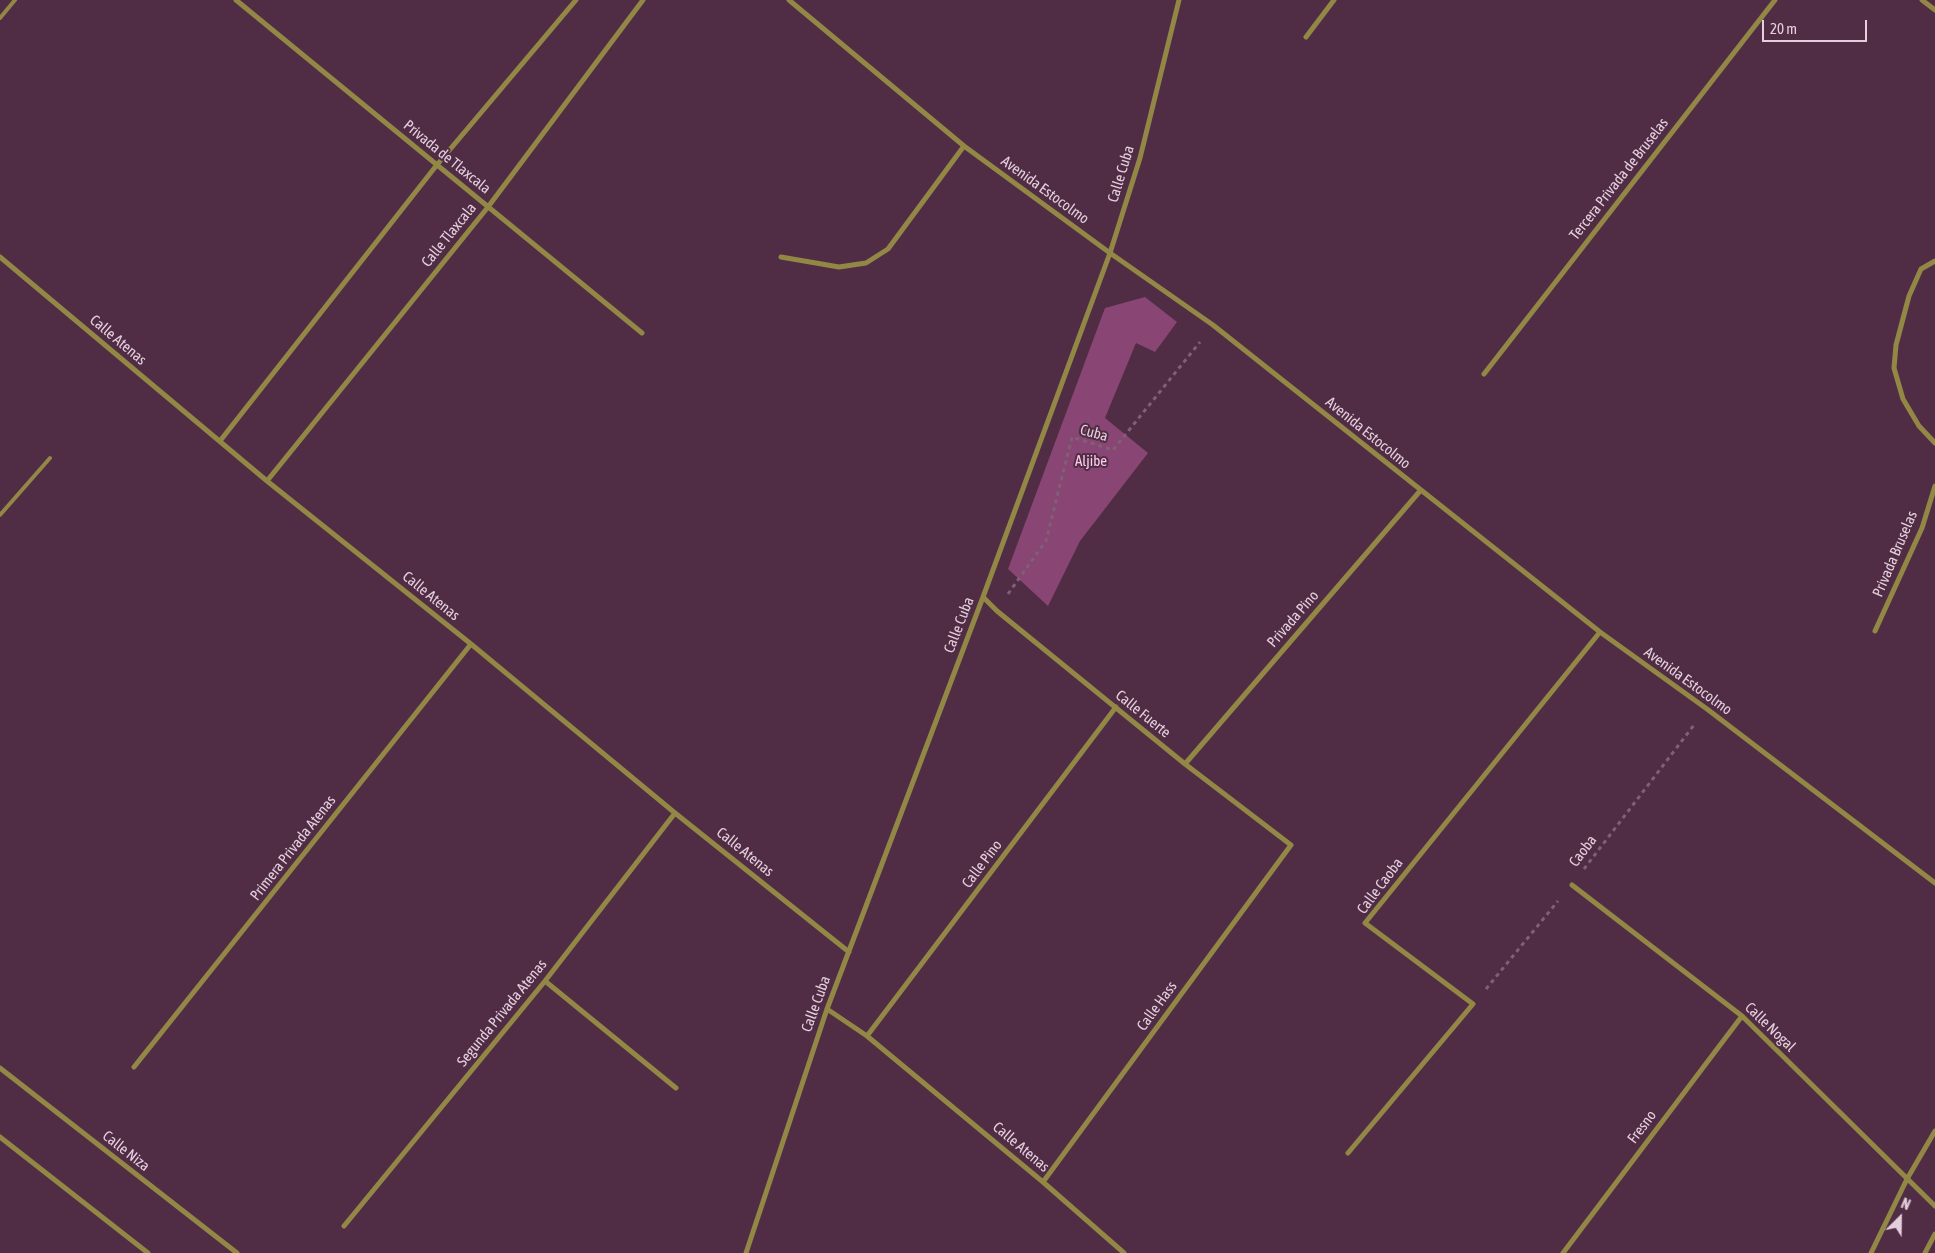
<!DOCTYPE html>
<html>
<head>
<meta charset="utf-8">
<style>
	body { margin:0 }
	#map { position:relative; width:1935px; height:1253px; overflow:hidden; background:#502d45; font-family:"Asap Condensed",sans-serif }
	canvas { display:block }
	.north { position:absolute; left:1875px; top:1193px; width:50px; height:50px; -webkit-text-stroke:4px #502d45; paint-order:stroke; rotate:23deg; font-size:14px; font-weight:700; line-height:20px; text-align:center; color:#e5cfdd }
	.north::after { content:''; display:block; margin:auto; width:18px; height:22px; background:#e5cfdd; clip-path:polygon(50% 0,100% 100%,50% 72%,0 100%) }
	.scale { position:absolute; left:1762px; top:20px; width:105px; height:22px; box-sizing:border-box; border:2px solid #e5cfdd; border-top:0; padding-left:6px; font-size:15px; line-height:18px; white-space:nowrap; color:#e5cfdd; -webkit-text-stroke:4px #502d45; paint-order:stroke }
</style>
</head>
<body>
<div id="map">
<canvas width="1935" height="1253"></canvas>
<div class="north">N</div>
<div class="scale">20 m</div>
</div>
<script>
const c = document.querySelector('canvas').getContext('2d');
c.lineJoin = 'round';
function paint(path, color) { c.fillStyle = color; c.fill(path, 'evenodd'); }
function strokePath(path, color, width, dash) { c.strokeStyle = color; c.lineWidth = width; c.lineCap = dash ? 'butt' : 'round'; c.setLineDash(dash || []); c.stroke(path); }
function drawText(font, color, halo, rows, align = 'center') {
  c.font = font + ' "Asap Condensed",sans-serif'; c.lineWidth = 4; c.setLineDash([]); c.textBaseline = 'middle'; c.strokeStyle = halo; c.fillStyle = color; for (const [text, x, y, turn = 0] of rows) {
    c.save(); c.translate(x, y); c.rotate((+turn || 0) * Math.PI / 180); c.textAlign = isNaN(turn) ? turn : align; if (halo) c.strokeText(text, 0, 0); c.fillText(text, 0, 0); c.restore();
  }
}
const green = new Path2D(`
	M 1145,297 L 1177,322 L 1155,352 L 1136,343 L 1105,418 L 1148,453 L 1080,541 L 1048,606 L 1008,569 L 1105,308 Z`);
const path = new Path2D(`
	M 1008,594 L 1046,541 L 1072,437 L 1113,450 L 1200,342
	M 1584,869 L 1694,725
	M 1486,989 L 1558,901`);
const lane = new Path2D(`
	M 0,18 L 15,0
	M 0,515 L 50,458`);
const street = new Path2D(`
	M 236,0 L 642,333
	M 789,0 L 964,146 L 1110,253 L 1213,325 L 1600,632 L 1707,709 L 1935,883
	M 1922,0 L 1935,10
	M 1306,37 L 1334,0
	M 0,257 L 267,481 L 471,644 L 675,813 L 849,952
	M 781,257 L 839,267 L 866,263 L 888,249 L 964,146
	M 1935,261 L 1921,269 L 1909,296 L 1896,345 L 1894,368 L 1903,399 L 1919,426 L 1935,443
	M 1484,374 L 1775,0
	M 220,441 L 436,166 L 576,0
	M 267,481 L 488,207 L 643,0
	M 983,597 L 997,611 L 1185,764 L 1291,845 L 1043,1182
	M 1875,631 L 1922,528 L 1935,486
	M 1185,764 L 1420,491
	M 1572,885 L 1742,1016 L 1935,1206
	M 545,981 L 676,1088
	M 827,1009 L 867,1036 L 1043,1182 L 1124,1253
	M 867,1036 L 1116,707
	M 134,1067 L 471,644
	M 0,1068 L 237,1253
	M 0,1137 L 148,1253
	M 1348,1153 L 1473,1004 L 1365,923 L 1600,632
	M 344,1226 L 545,981 L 675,813
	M 746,1253 L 827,1009 L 983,597 L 1110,253 L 1140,158 L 1179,0
	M 1563,1253 L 1742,1016
	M 1871,1253 L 1907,1179 L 1935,1131
	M 1925,1253 L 1935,1234`);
const streetNames = [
	["Privada de Tlaxcala",447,157,39],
	["Calle Cuba",1121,174,-73],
	["Tercera Privada de Bruselas",1619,179,-52],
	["Avenida Estocolmo",1045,190,36],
	["Calle Tlaxcala",449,235,-51],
	["Calle Atenas",118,340,40],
	["Cuba",1094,433,15],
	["Avenida Estocolmo",1368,433,39],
	["Privada Bruselas",1895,554,-67],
	["Calle Atenas",431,596,39],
	["Privada Pino",1293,619,-49],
	["Calle Cuba",959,625,-69],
	["Avenida Estocolmo",1688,681,36],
	["Calle Fuerte",1143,714,39],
	["Primera Privada Atenas",293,848,-52],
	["Caoba",1583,851,-53],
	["Calle Atenas",745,852,39],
	["Calle Pino",982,864,-53],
	["Calle Caoba",1380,886,-53],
	["Calle Cuba",816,1004,-70],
	["Calle Hass",1157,1006,-54],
	["Segunda Privada Atenas",502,1013,-51],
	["Calle Nogal",1770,1027,44],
	["Fresno",1642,1127,-53],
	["Calle Atenas",1021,1147,40],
	["Calle Niza",126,1151,38]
];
const parkNames = [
	["Aljibe",1091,461]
];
paint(green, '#894574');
strokePath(path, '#7f6075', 3, [4, 4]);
strokePath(lane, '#928745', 4);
strokePath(street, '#928745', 5);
drawText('15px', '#e5cfdd', '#502d45', streetNames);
drawText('15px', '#fdcdec', '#502d45', parkNames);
</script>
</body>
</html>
